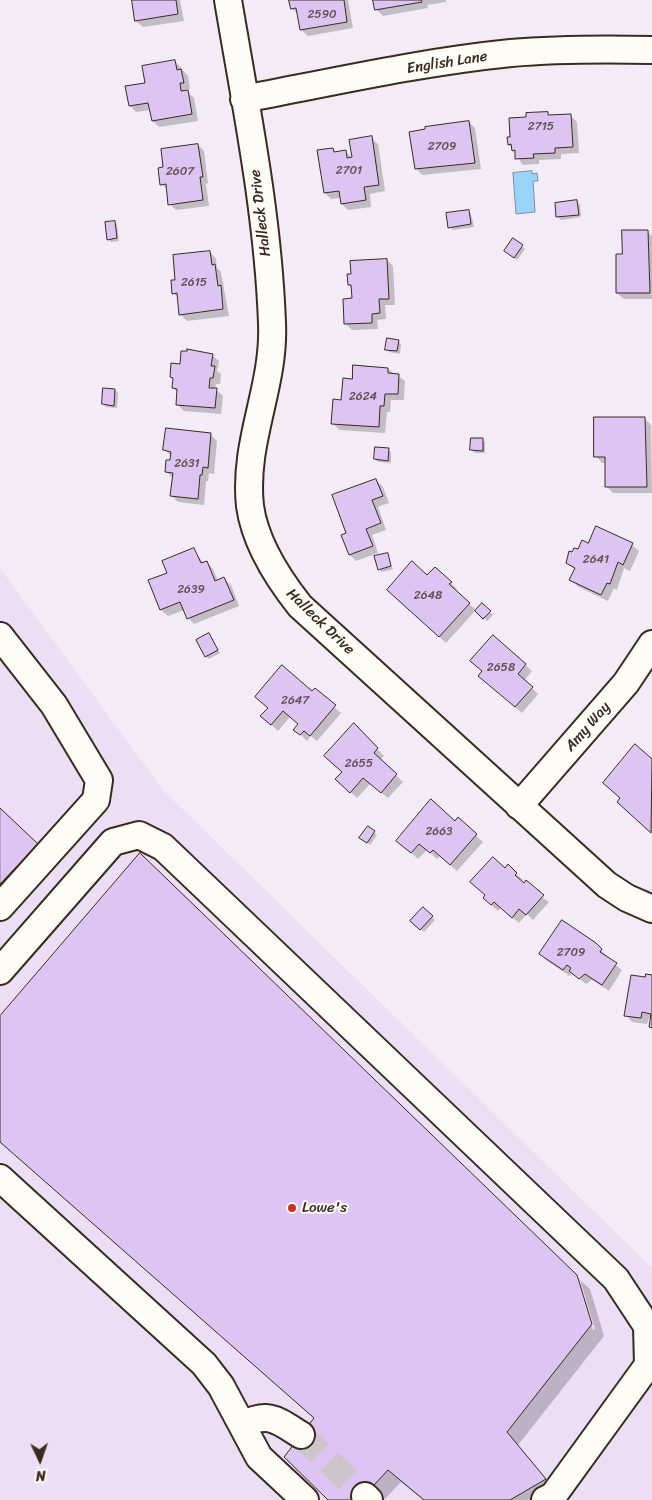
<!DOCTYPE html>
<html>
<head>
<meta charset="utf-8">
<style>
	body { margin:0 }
	#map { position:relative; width:652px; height:1500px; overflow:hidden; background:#f3ebf6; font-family:Sriracha,sans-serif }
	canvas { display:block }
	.north { position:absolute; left:15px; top:1435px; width:50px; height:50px; -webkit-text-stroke:4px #fdfcf7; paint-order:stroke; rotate:177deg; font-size:14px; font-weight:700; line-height:20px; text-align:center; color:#3b2a1e }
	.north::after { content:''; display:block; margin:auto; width:18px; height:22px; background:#3b2a1e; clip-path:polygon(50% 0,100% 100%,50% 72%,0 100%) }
</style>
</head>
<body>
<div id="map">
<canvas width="652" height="1500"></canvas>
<div class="north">N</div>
</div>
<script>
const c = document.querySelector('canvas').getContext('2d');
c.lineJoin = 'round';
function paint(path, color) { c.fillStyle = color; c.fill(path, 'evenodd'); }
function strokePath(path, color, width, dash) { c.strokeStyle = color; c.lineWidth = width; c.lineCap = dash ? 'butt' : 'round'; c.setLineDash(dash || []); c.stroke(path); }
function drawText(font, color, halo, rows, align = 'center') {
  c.font = font + ' Sriracha,sans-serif'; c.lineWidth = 4; c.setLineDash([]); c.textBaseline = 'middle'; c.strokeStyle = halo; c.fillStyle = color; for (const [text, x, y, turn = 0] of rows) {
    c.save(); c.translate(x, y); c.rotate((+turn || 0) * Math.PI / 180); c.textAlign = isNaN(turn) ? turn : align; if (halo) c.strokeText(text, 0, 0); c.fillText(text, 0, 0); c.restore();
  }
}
const built = new Path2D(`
	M 0,568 L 163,790 L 652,1268 L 652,1500 L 0,1500 Z`);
const water = new Path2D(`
	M 532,171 L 532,174 L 537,173 L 538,181 L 533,181 L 535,212 L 516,214 L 513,173 Z`);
const shadow = new Path2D(`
	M 133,0 L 180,0 L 184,21 L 143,27 L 136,21 Z
	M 291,0 L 348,0 L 353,28 L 308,36 L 301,30 L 299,15 L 292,8 Z
	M 375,0 L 446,0 L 446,2 L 427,5 L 428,8 L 383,16 L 376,9 Z
	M 175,61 L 188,76 L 190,89 L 185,90 L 194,98 L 198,121 L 159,127 L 153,121 L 151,110 L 136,112 L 130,106 L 147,84 Z
	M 527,115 L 570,115 L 577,122 L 579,153 L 561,154 L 561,159 L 539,160 L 539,164 L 523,165 L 509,144 L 527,118 Z
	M 469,122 L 475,128 L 481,169 L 422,175 L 416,168 Z
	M 371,138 L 378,144 L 385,191 L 370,194 L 371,207 L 348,210 L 342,204 L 341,198 L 331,199 L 325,193 L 333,149 L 337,153 L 345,151 L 353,159 Z
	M 198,145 L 204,151 L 208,183 L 206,184 L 209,206 L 176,210 L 170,204 L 168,191 L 162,184 L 164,168 Z
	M 577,202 L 580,205 L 581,217 L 561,220 L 558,217 Z
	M 468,211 L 471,214 L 474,227 L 453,230 L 450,227 Z
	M 114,222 L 117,225 L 119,241 L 111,242 L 108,239 Z
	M 647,231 L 652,236 L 652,299 L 624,299 L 617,293 L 623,256 Z
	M 513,240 L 525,249 L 517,260 L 508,253 Z
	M 210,252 L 216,259 L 217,268 L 221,272 L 229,316 L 187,321 L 180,314 L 178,298 L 173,293 Z
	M 387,260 L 393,266 L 395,305 L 385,305 L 386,319 L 377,320 L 378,329 L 352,330 L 346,324 L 353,300 L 353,289 L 349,285 Z
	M 398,341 L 401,344 L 400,354 L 389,352 L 386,349 Z
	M 212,355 L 219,361 L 217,371 L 221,374 L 220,384 L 216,384 L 215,389 L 223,396 L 221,414 L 184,411 L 177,404 L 178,393 L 173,388 L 174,380 L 171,377 L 181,366 Z
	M 388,369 L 405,381 L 404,400 L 391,400 L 390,412 L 387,412 L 385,433 L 339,430 L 333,423 L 353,380 Z
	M 115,390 L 118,393 L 117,408 L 106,407 L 103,404 Z
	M 644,418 L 651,425 L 652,493 L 613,493 L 606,486 L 606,463 L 602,463 L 596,456 Z
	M 211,435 L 217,441 L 214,474 L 209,473 L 208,481 L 206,481 L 204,505 L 178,502 L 171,495 L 173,479 L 166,471 L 172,457 L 165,450 Z
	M 482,439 L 485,442 L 485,453 L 475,453 L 472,450 Z
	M 388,449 L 391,452 L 391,463 L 378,462 L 375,459 Z
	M 376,480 L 383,487 L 389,503 L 378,507 L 386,530 L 372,535 L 378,553 L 356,561 L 350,555 L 348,534 Z
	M 596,528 L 632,545 L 639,551 L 630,571 L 624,568 L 617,590 L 614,588 L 608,601 L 577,586 L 571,580 L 575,570 L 567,563 L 588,544 Z
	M 194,550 L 204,564 L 207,562 L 213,569 L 218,581 L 224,578 L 231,585 L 239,606 L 194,624 L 188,618 L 184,610 L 168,616 L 161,610 L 150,581 L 168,574 Z
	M 387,554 L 393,569 L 382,572 L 379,569 Z
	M 451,583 L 457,589 L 455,591 L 476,610 L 446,643 L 395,596 Z
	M 482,605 L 493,615 L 487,621 L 477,611 Z
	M 209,635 L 220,653 L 209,659 L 206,656 Z
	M 493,637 L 532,671 L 524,681 L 538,694 L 522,713 L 486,682 L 483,672 Z
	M 315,690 L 341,713 L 317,741 L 311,736 L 307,741 L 295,729 L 299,725 L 290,717 L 278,731 L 262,716 Z
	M 354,725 L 384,756 L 380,760 L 403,782 L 388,798 L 370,784 L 357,798 L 337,779 L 344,772 Z
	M 636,746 L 652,761 L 652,833 L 625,808 L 621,798 L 604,783 Z
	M 0,810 L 49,857 L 0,909 Z
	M 458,819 L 483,842 L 457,871 L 440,856 L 437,859 L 427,850 L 418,859 L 405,847 Z
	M 368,827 L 377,835 L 370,845 L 364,840 Z
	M 505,869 L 516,874 L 523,880 L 521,882 L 549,902 L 533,920 L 527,914 L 519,923 L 501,908 L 498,911 L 491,905 Z
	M 423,909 L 435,920 L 424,932 L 412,921 Z
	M 601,950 L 607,956 L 606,958 L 622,970 L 609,991 L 592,980 L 586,984 L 572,973 L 570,976 L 547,961 L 541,954 Z
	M 632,976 L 652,977 L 652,1028 L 652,1019 L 649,1018 L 647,1024 L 632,1022 L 626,1015 Z
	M 0,1018 L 576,1276 L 593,1330 L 595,1329 L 580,1280 L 590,1289 L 604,1336 L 518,1445 L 557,1492 L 543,1500 L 423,1500 L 401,1482 L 384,1500 L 329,1500 L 315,1419 L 0,1141 Z`);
const building = new Path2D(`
	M 132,0 L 176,0 L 178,14 L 135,21 Z
	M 289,0 L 344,0 L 347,22 L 300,30 L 296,8 L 291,9 Z
	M 373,0 L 421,0 L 422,2 L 375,10 Z
	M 175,60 L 177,70 L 181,69 L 184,83 L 180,83 L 181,91 L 188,90 L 192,114 L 152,121 L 148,103 L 129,106 L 125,86 L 145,83 L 142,66 Z
	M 548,112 L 548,115 L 571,114 L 573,147 L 555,148 L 555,153 L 533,154 L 534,158 L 515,159 L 515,150 L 512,151 L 511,144 L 508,145 L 507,137 L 510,137 L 509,118 L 526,117 L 526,113 Z
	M 469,121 L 475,163 L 415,169 L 409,132 L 425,129 L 425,127 Z
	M 372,136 L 379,185 L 364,187 L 366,200 L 341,204 L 339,191 L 324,193 L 317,150 L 333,148 L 334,152 L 346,150 L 347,158 L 352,157 L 349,140 Z
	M 198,144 L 203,177 L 200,177 L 203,200 L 168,205 L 166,184 L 160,185 L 158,168 L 163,167 L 161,149 Z
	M 577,200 L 579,215 L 556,217 L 555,203 Z
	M 469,210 L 471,224 L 448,228 L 446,213 Z
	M 115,221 L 117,238 L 107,240 L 105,222 Z
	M 622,230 L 648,230 L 650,293 L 616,293 L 616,254 L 622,254 Z
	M 513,238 L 523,245 L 514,258 L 504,251 Z
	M 210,251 L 212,265 L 215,264 L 218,286 L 221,285 L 223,309 L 179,315 L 177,293 L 172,294 L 171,280 L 175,280 L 173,255 Z
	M 387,259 L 389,299 L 379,299 L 380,313 L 372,314 L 372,323 L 344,324 L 343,299 L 352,298 L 351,285 L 348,285 L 347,274 L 351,274 L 350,261 Z
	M 387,338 L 399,340 L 397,351 L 385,350 Z
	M 187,349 L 213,354 L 211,366 L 215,366 L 213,378 L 210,378 L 209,388 L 217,388 L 215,408 L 176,405 L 177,389 L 172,388 L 173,378 L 170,377 L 171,363 L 180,364 L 181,351 L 187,351 Z
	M 353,365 L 388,368 L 388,373 L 399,374 L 398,394 L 385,394 L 384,406 L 380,406 L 379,427 L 331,424 L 333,399 L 341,400 L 343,378 L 352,379 Z
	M 103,388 L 115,389 L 114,406 L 102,404 Z
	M 594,417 L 645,417 L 647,487 L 605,487 L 605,457 L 594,457 Z
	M 166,428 L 211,433 L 208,468 L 203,467 L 202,475 L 200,475 L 198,499 L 170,496 L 173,473 L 165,472 L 166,460 L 170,460 L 171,452 L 163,450 Z
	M 471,438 L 483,438 L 483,451 L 470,450 Z
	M 375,447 L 389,448 L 388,461 L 374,459 Z
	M 376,479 L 383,496 L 372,500 L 381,523 L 366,529 L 373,546 L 349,555 L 341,535 L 346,533 L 332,495 Z
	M 596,526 L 633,543 L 623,565 L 618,562 L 610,584 L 607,583 L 601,595 L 569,580 L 575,568 L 566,563 L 569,551 L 572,552 L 574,548 L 578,549 L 582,540 L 588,543 Z
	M 194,548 L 201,563 L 207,561 L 215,581 L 224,577 L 234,600 L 187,619 L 180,602 L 160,610 L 148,580 L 167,573 L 162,561 Z
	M 388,553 L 391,566 L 378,570 L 374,556 Z
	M 412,561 L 427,575 L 435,567 L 452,582 L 449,584 L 470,603 L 439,637 L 387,590 Z
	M 482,603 L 491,611 L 483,619 L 475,611 Z
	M 209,633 L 218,650 L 205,657 L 196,640 Z
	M 493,635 L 526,664 L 518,674 L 533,687 L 515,707 L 478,676 L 482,671 L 470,661 Z
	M 282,665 L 312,691 L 315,688 L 336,705 L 310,736 L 304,731 L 300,735 L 293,730 L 298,724 L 283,711 L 271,725 L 260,716 L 268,708 L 255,697 Z
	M 354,723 L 378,748 L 374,753 L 397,774 L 381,793 L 363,778 L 350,793 L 335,779 L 342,772 L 324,756 Z
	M 635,744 L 652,759 L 651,833 L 617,802 L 620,798 L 603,783 Z
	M 431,799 L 455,821 L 458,817 L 477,834 L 450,865 L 433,850 L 430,853 L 419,844 L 411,853 L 396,841 Z
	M 0,808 L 38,844 L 0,884 Z
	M 368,826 L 375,831 L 367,843 L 359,838 Z
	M 140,853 L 577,1275 L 592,1324 L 507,1432 L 546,1479 L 510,1500 L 424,1500 L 388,1470 L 360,1500 L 328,1500 L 284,1457 L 314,1418 L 0,1142 L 0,1016 Z
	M 493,857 L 505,868 L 508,864 L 517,873 L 515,875 L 524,883 L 526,880 L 544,895 L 526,915 L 519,909 L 512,918 L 494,902 L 491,905 L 483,898 L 485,895 L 470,882 Z
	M 423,907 L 433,916 L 420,930 L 410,921 Z
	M 562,920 L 596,943 L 602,949 L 600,952 L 617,963 L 602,985 L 585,974 L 579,979 L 569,971 L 571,968 L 567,965 L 563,970 L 539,954 Z
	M 646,974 L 652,975 L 652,1028 L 649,1027 L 651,1014 L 642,1012 L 641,1018 L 624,1016 L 631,975 L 645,977 Z`);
const minorTunnel = new Path2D(`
	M 301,1435 L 365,1496`);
const minor = new Path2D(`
	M 228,0 C 246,107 268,214 272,323 C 275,387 243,441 250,506 C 255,543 277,577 300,606 L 607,885 L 627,898 L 652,909
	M 244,99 C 333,82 421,62 511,53 C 558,49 605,49 652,50
	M 0,636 L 54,705 L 99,780 L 96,800 L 0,907
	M 519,806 L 626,683 L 652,644
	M 0,971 L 113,842 L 139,835 L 163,847 L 616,1279 L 647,1326 L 648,1365 L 553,1496 L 545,1500
	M 0,1178 L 204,1364 L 221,1386 L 259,1457 L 305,1500
	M 242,1425 C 269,1411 277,1420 301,1435
	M 365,1496 L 369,1500`);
const markers = [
	[292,1208,5,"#c8321e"]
];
const numberNames = [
	["2590",322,15],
	["2715",541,127],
	["2709",442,147],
	["2701",349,171],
	["2607",180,172],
	["2615",194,283],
	["2624",363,397],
	["2631",187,464],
	["2641",596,560],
	["2639",191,590],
	["2648",428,596],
	["2658",501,668],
	["2647",295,701],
	["2655",359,764],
	["2663",439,832],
	["2709",571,953]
];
const streetNames = [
	["English Lane",447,63,-9],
	["Halleck Drive",261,213,-97],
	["Halleck Drive",320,622,44],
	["Amy Way",588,727,-49]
];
const poiNames = [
	["Lowe's",302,1208]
];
paint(built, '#ecdff5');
paint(water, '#9bd4fb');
strokePath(water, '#7590a3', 1);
paint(shadow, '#0003');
paint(building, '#ddc4f3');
strokePath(building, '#3b2a1e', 1);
strokePath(minorTunnel, '#cec4cb', 26, [26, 13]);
strokePath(minor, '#3b2a1e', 30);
strokePath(minor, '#fdfcf7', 26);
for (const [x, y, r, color] of markers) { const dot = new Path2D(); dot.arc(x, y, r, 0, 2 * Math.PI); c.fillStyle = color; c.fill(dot); strokePath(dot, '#fdfcf7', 2); }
drawText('12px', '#645053', null, numberNames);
drawText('15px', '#3b2a1e', '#fdfcf7', streetNames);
drawText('15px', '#3b2a1e', '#fdfcf7', poiNames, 'left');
</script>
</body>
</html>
